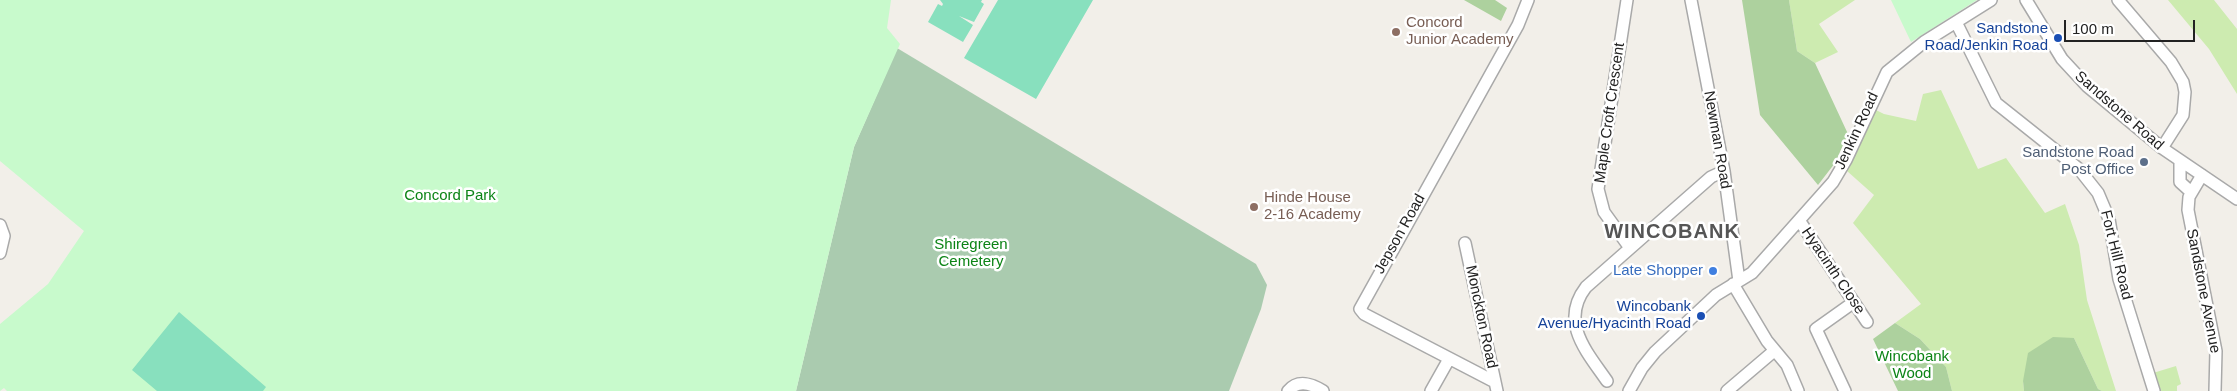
<!DOCTYPE html>
<html>
<head>
<meta charset="utf-8">
<style>
	body { margin:0 }
	#map { position:relative; width:2237px; height:391px; overflow:hidden; background:#f2efe9; font-family:Arial,sans-serif }
	canvas { display:block }
	.scale { position:absolute; left:2064px; top:20px; width:131px; height:22px; box-sizing:border-box; border:2px solid #222; border-top:0; padding-left:6px; font-size:15px; line-height:18px; white-space:nowrap; color:#222; -webkit-text-stroke:4px #fff; paint-order:stroke }
</style>
</head>
<body>
<div id="map">
<canvas width="2237" height="391"></canvas>
<div class="scale">100 m</div>
</div>
<script>
const c = document.querySelector('canvas').getContext('2d');
c.lineJoin = 'round';
function paint(path, color) { c.fillStyle = color; c.fill(path, 'evenodd'); }
function strokePath(path, color, width, dash) { c.strokeStyle = color; c.lineWidth = width; c.lineCap = dash ? 'butt' : 'round'; c.setLineDash(dash || []); c.stroke(path); }
function drawText(font, color, halo, rows, align = 'center') {
  c.font = font + ' Arial,sans-serif'; c.lineWidth = 5; c.setLineDash([]); c.textBaseline = 'middle'; c.strokeStyle = halo; c.fillStyle = color; for (const [text, x, y, turn = 0] of rows) {
    c.save(); c.translate(x, y); c.rotate((+turn || 0) * Math.PI / 180); c.textAlign = isNaN(turn) ? turn : align; if (halo) c.strokeText(text, 0, 0); c.fillText(text, 0, 0); c.restore();
  }
}
const grass = new Path2D(`
	M 1789,0 L 1855,0 L 1819,24 L 1838,52 L 1815,63 L 1797,51 Z
	M 2168,0 L 2214,0 L 2237,29 L 2237,94 L 2209,49 Z
	M 1941,90 L 1978,169 L 2006,158 L 2045,213 L 2065,204 L 2079,245 L 2087,300 L 2116,391 L 2102,391 L 2098,389 L 2074,338 L 2023,381 L 2024,391 L 1952,391 L 1946,367 L 1920,339 L 1895,323 L 1921,304 L 1853,223 L 1874,195 L 1847,171 L 1872,108 L 1884,114 L 1916,121 L 1923,94 Z
	M 2176,366 L 2181,384 L 2177,386 L 2177,391 L 2158,391 L 2153,373 Z`);
const forest = new Path2D(`
	M 1464,0 L 1495,0 L 1507,8 L 1501,21 Z
	M 1742,0 L 1789,0 L 1797,51 L 1815,63 L 1848,134 L 1835,163 L 1818,185 L 1760,115 Z
	M 1895,323 L 1920,339 L 1946,367 L 1952,391 L 1898,391 L 1873,339 Z
	M 2053,337 L 2074,338 L 2098,389 L 2102,391 L 2024,391 L 2023,381 L 2028,353 Z`);
const cemetery = new Path2D(`
	M 897,48 L 1256,264 L 1267,285 L 1261,309 L 1229,391 L 796,391 L 854,147 Z`);
const park = new Path2D(`
	M 0,0 L 891,0 L 887,28 L 900,44 L 854,147 L 796,391 L 7,391 L 4,388 L 0,391 L 0,324 L 48,284 L 84,231 L 0,161 Z
	M 1891,0 L 1977,0 L 1911,42 Z`);
const pitch = new Path2D(`
	M 940,0 L 982,0 L 981,2 L 984,4 L 974,22 L 959,16 L 973,25 L 963,42 L 928,22 L 938,4 L 942,6 L 943,4 Z
	M 998,0 L 1093,0 L 1036,99 L 964,58 Z
	M 179,312 L 266,387 L 263,391 L 157,391 L 132,370 Z`);
const minor = new Path2D(`
	M 1627,0 L 1598,189 L 1604,212 L 1630,248
	M 1691,0 L 1724,171 L 1739,281
	M 2026,0 L 2062,59 L 2087,86 L 2162,148 L 2237,199
	M 2118,0 L 2171,62 L 2183,82 L 2185,92 L 2183,115 L 2162,148
	M 1956,22 L 1996,103 L 2079,169 L 2098,193 L 2109,219 L 2119,279 L 2154,391
	M 2180,161 L 2180,182 L 2191,192
	M 2202,175 L 2189,197 L 2188,210 L 2216,351 L 2215,391
	M 1799,220 L 1867,322
	M 0,225 L 4,236 L 0,253
	M 1465,243 L 1497,391
	M 1733,284 L 1767,341 L 1787,365 L 1798,391
	M 1607,381 C 1587,352 1559,322 1586,287 L 1711,177 L 1724,171
	M 1495,382 L 1364,314 L 1360,309 L 1518,25 L 1528,0
	M 1288,391 C 1298,379 1312,384 1323,391
	M 1431,391 L 1449,359
	M 1629,391 L 1642,368 L 1655,352 L 1716,295 L 1752,273 L 1833,182 L 1846,160 L 1887,72 L 1924,42 L 1991,0
	M 1727,391 L 1774,351
	M 1845,391 L 1816,329 L 1854,302`);
const markers = [
	[1396,32,5,"#8d6e63"],
	[2058,38,5,"#1a4fb4"],
	[2144,162,5,"#5c6f8a"],
	[1254,207,5,"#8d6e63"],
	[1713,271,5,"#3f7fe0"],
	[1701,316,5,"#1a4fb4"]
];
const educationNames = [
	["Concord",1406,23],
	["Junior Academy",1406,40],
	["Hinde House",1264,198],
	["2-16 Academy",1264,215]
];
const transitNames = [
	["Sandstone",2048,29],
	["Road/Jenkin Road",2048,46],
	["Wincobank",1691,307],
	["Avenue/Hyacinth Road",1691,324]
];
const streetNames = [
	["Sandstone Road",2119,111,41],
	["Maple Croft Crescent",1610,113,-82],
	["Jenkin Road",1857,131,-65],
	["Newman Road",1717,140,80],
	["Jepson Road",1400,234,-61],
	["Fort Hill Road",2116,255,76],
	["Hyacinth Close",1833,271,56],
	["Sandstone Avenue",2203,291,79],
	["Monckton Road",1481,317,78]
];
const serviceNames = [
	["Sandstone Road",2134,153],
	["Post Office",2134,170]
];
const parkNames = [
	["Concord Park",450,196],
	["Shiregreen",971,245],
	["Cemetery",971,262],
	["Wincobank",1912,357],
	["Wood",1912,374]
];
const shopNames = [
	["Late Shopper",1703,271]
];
const districtNames = [
	["WINCOBANK",1672,232]
];
paint(grass, '#cdebb0');
paint(forest, '#add19e');
paint(cemetery, '#aacbaf');
paint(park, '#c8facc');
paint(pitch, '#88e0be');
strokePath(minor, '#a9a9a9', 14);
strokePath(minor, '#fff', 11);
for (const [x, y, r, color] of markers) { const dot = new Path2D(); dot.arc(x, y, r, 0, 2 * Math.PI); c.fillStyle = color; c.fill(dot); strokePath(dot, '#fff', 2); }
drawText('15px', '#785e54', '#fff', educationNames, 'left');
drawText('15px', '#164399', '#fff', transitNames, 'right');
drawText('15px', '#222', '#fff', streetNames);
drawText('15px', '#4e5e75', '#fff', serviceNames, 'right');
drawText('15px', '#0c8416', '#fff', parkNames);
drawText('15px', '#366cbe', '#fff', shopNames, 'right');
c.letterSpacing = '1px';
drawText('bold 20px', '#555', '#fff', districtNames);
c.letterSpacing = '0px';
</script>
</body>
</html>
